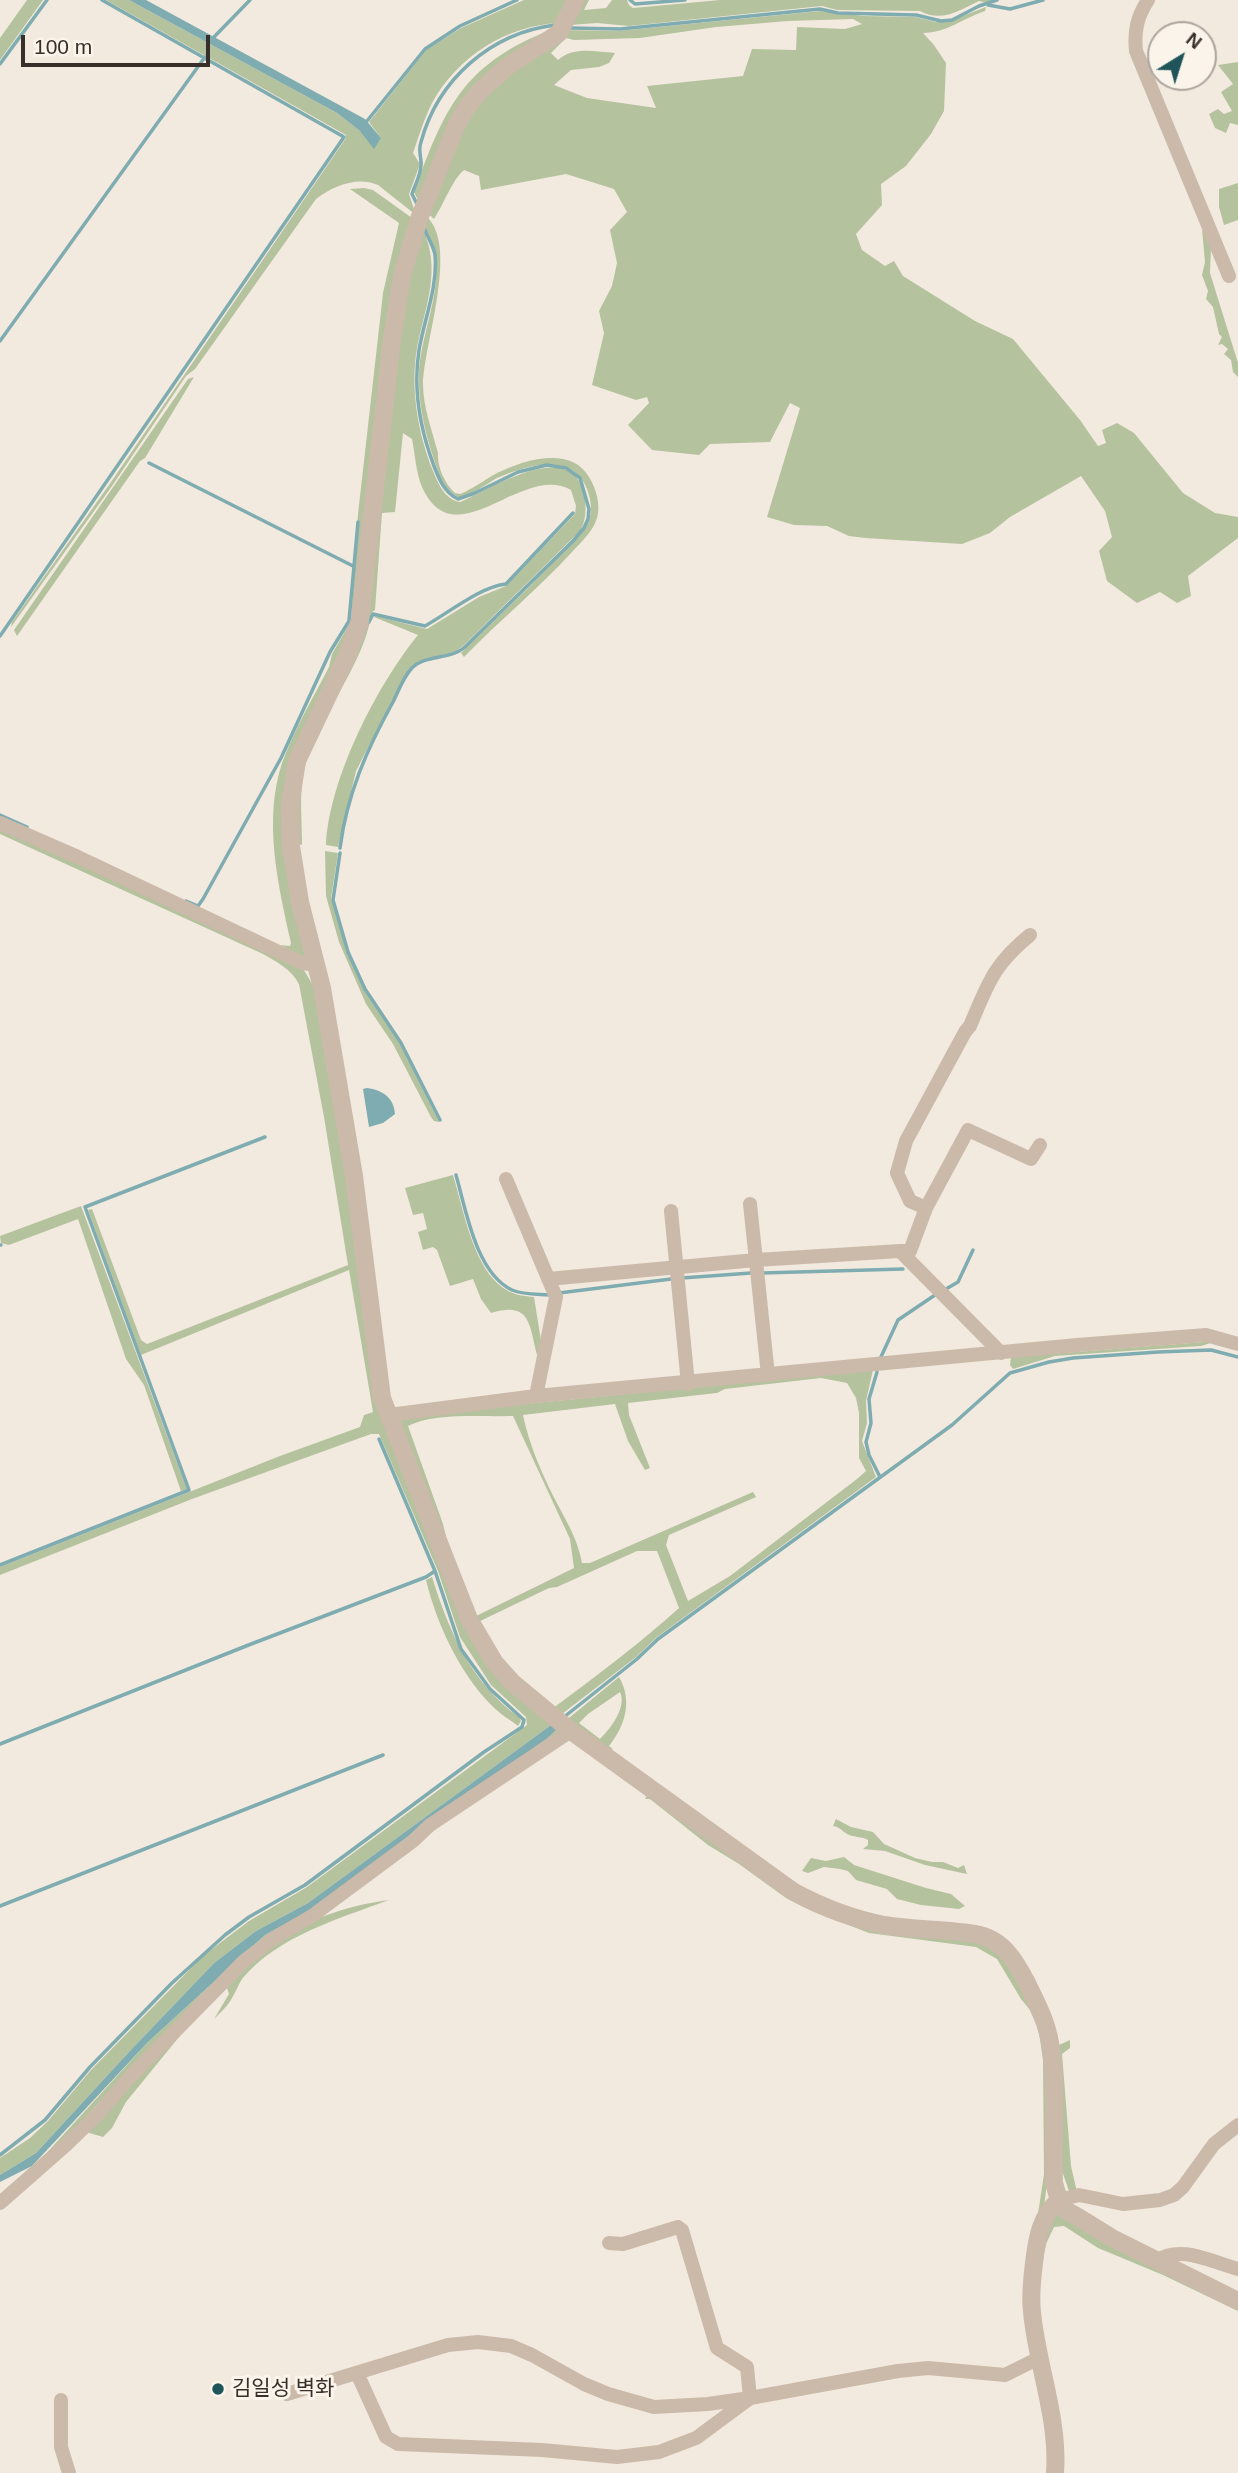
<!DOCTYPE html>
<html>
<head>
<meta charset="utf-8">
<style>
	body { margin:0 }
	#map { position:relative; width:1238px; height:2473px; overflow:hidden; background:#f3eadf; font-family:Arial,sans-serif }
	canvas { display:block }
	.north { position:absolute; left:1147px; top:21px; width:70px; height:70px; box-sizing:border-box; background:#faf4eb; border:2px solid #ada59e; border-radius:50%; rotate:38deg; font-size:19px; font-weight:700; line-height:28px; text-align:center; color:#392f2a }
	.north::after { content:''; display:block; margin:auto; width:24px; height:32px; background:#1f555a; clip-path:polygon(50% 0,100% 100%,50% 72%,0 100%) }
	.scale { position:absolute; left:21px; top:35px; width:189px; height:32px; box-sizing:border-box; border:4px solid #392f2a; border-top:0; padding-left:9px; font-size:21px; line-height:24px; white-space:nowrap; color:#392f2a; -webkit-text-stroke:5px #faf4eb; paint-order:stroke }
</style>
</head>
<body>
<div id="map">
<canvas width="1238" height="2473"></canvas>
<div class="north">N</div>
<div class="scale">100 m</div>
</div>
<script>
const c = document.querySelector('canvas').getContext('2d');
c.lineJoin = 'round';
function paint(path, color) { c.fillStyle = color; c.fill(path, 'evenodd'); }
function strokePath(path, color, width, dash) { c.strokeStyle = color; c.lineWidth = width; c.lineCap = dash ? 'butt' : 'round'; c.setLineDash(dash || []); c.stroke(path); }
function drawText(font, color, halo, rows, align = 'center') {
  c.font = font + ' Arial,"Noto Sans KR",sans-serif'; c.lineWidth = 6; c.setLineDash([]); c.textBaseline = 'middle'; c.strokeStyle = halo; c.fillStyle = color; for (const [text, x, y, turn = 0] of rows) {
    c.save(); c.translate(x, y); c.rotate((+turn || 0) * Math.PI / 180); c.textAlign = isNaN(turn) ? turn : align; if (halo) c.strokeText(text, 0, 0); c.fillText(text, 0, 0); c.restore();
  }
}
const green = new Path2D(`
	M 27,0 L 43,0 L 0,60 L 0,38 Z
	M 106,0 L 129,0 L 337,113 L 360,131 L 381,138 L 369,122 L 426,50 L 461,28 L 524,0 L 570,0 L 559,23 C 507,25 457,57 432,103 C 424,119 419,136 413,153 L 420,164 L 409,194 L 416,215 L 378,185 C 357,176 333,186 316,199 L 195,369 L 186,376 L 112,486 L 11,627 L 12,622 L 109,485 L 346,138 L 346,135 Z
	M 583,0 L 589,0 L 584,10 L 606,8 L 612,0 L 627,0 L 629,5 L 633,8 L 720,0 L 992,0 L 987,3 L 979,1 C 960,10 942,23 920,11 L 837,10 L 822,6 L 629,26 L 597,23 L 570,25 Z
	M 986,7 L 985,11 C 963,18 947,33 923,33 L 934,45 L 946,63 L 944,111 L 931,134 L 906,166 L 881,184 L 882,205 L 856,234 L 862,250 L 885,266 L 894,261 L 903,276 L 975,321 L 1013,339 L 1080,420 L 1098,446 L 1106,443 L 1102,430 L 1117,423 L 1134,433 L 1183,493 L 1215,513 L 1238,517 L 1238,538 L 1188,576 L 1191,596 L 1177,603 L 1160,592 L 1137,603 L 1107,581 L 1099,551 L 1112,537 L 1105,511 L 1081,476 L 1010,517 L 990,533 L 962,544 L 865,538 L 849,536 L 827,526 L 794,525 L 767,517 L 800,408 L 790,403 L 770,442 L 710,444 L 699,455 L 652,450 L 628,425 L 649,403 L 647,397 L 636,400 L 592,385 L 604,333 L 599,311 L 612,286 L 617,263 L 610,230 L 627,212 L 614,189 L 566,174 L 481,190 L 479,176 L 464,170 C 452,180 444,204 434,219 L 425,211 L 471,107 L 564,30 L 618,31 L 820,11 L 863,16 L 915,17 L 936,22 L 947,22 ZM 853,19 L 862,24 L 845,29 L 797,27 L 796,50 L 752,49 L 743,76 L 647,86 L 656,108 L 587,98 L 554,85 L 571,70 L 599,67 L 609,63 L 615,53 C 596,52 574,46 558,60 L 551,53 L 566,38 L 574,40 L 640,38 L 716,27 L 788,21 Z
	M 548,31 L 496,66 L 419,202 L 414,192 C 444,110 462,65 548,31 Z
	M 1238,62 L 1238,125 L 1230,123 L 1226,133 L 1215,128 L 1209,114 L 1218,109 L 1224,114 L 1232,111 L 1221,92 L 1233,84 L 1218,65 Z
	M 1238,183 L 1238,220 L 1224,225 L 1219,207 L 1219,189 Z
	M 364,188 L 373,190 L 412,218 L 356,615 L 290,767 L 306,955 L 302,957 L 281,945 L 290,946 L 291,943 C 278,885 263,821 282,763 C 294,730 313,698 329,667 L 332,654 L 351,621 L 358,514 L 383,293 L 399,223 L 350,189 Z
	M 428,218 C 458,249 424,344 423,384 C 423,407 432,430 438,453 C 437,467 445,484 455,493 L 460,494 C 473,489 484,480 497,473 C 523,460 571,445 589,477 C 596,488 601,505 597,518 C 593,532 581,542 572,552 C 538,589 499,621 464,657 L 461,653 L 529,587 L 584,530 C 591,520 592,511 590,499 C 580,450 531,463 497,478 C 484,485 474,495 459,498 L 446,488 L 441,479 C 428,444 418,411 419,373 C 421,328 451,276 427,234 L 426,237 C 440,275 424,311 417,348 C 410,388 418,434 433,471 C 438,483 445,500 460,502 C 487,491 564,440 582,487 C 587,501 587,517 581,530 L 462,647 C 446,659 424,653 408,670 L 356,771 L 338,847 L 326,845 C 329,779 377,685 418,635 L 374,617 L 375,616 L 427,629 L 479,597 L 506,586 L 575,514 L 576,506 L 571,490 C 522,462 455,560 422,487 C 416,473 415,454 412,439 L 403,433 L 395,512 L 382,513 L 375,610 L 372,612 C 363,669 318,714 304,770 C 299,794 302,820 302,845 L 296,843 L 296,781 L 349,661 L 406,276 Z
	M 1202,229 L 1211,248 L 1210,273 L 1238,363 L 1238,377 L 1233,372 L 1231,360 L 1224,354 L 1228,349 L 1222,344 L 1218,345 L 1222,337 L 1219,334 L 1213,307 L 1206,299 L 1208,291 L 1202,275 L 1205,262 Z
	M 194,377 L 145,458 L 140,461 L 17,636 L 14,630 L 188,379 Z
	M 0,826 L 297,965 L 304,970 L 315,989 L 338,1118 L 379,1399 L 461,1614 L 551,1725 L 308,1903 L 256,1931 L 214,1963 L 128,2053 L 36,2153 L 0,2175 L 0,2158 L 30,2138 L 48,2121 L 91,2070 L 204,1955 L 249,1921 L 307,1887 L 527,1725 L 526,1717 L 491,1685 L 460,1637 L 438,1571 L 379,1434 L 371,1434 L 192,1499 L 0,1575 L 0,1567 L 280,1456 L 360,1427 L 364,1415 L 373,1412 L 349,1270 L 141,1355 L 88,1210 L 92,1209 L 141,1340 L 147,1344 L 348,1265 L 324,1117 L 299,984 C 291,969 277,962 263,954 L 0,834 Z
	M 325,851 L 338,853 L 331,898 L 347,953 L 364,990 L 400,1044 L 439,1122 L 434,1121 L 431,1117 L 393,1044 L 366,1004 L 339,942 L 326,896 Z
	M 453,1175 C 464,1210 474,1278 513,1293 C 519,1296 527,1296 534,1297 L 543,1353 L 537,1355 C 529,1323 530,1301 491,1313 L 481,1299 L 473,1279 L 450,1286 L 437,1250 L 433,1247 L 423,1250 L 418,1232 L 427,1229 L 423,1213 L 413,1215 L 405,1188 Z
	M 81,1206 L 187,1489 L 181,1491 L 144,1385 L 126,1359 L 78,1219 L 9,1245 L 1,1243 L 0,1236 Z
	M 1217,1341 L 1201,1346 L 1055,1356 L 1013,1369 L 1010,1365 L 1011,1357 Z
	M 873,1370 L 866,1401 L 867,1423 L 862,1441 L 876,1477 L 657,1637 L 636,1657 L 558,1717 L 549,1708 L 556,1706 C 598,1675 640,1643 679,1608 L 657,1551 L 637,1551 L 557,1587 L 549,1588 L 476,1623 L 474,1617 L 574,1568 L 570,1539 L 513,1416 C 483,1417 434,1412 408,1426 L 443,1524 L 451,1558 L 397,1422 L 407,1416 L 422,1414 ZM 821,1378 L 847,1383 L 856,1398 L 859,1413 L 859,1458 L 866,1471 L 857,1479 L 730,1576 L 688,1601 L 666,1545 L 669,1535 L 756,1497 L 753,1492 L 590,1563 L 582,1563 C 578,1541 569,1526 559,1507 C 544,1479 529,1445 523,1415 L 615,1404 L 628,1441 L 645,1470 L 650,1468 L 629,1415 L 628,1403 L 717,1393 L 725,1389 Z
	M 432,1577 C 449,1631 471,1683 519,1717 L 521,1721 L 518,1726 C 512,1721 506,1718 500,1713 C 464,1683 437,1626 426,1580 Z
	M 619,1677 C 633,1701 625,1726 609,1746 L 613,1749 L 604,1751 L 564,1722 ZM 620,1692 C 627,1707 611,1728 600,1739 L 579,1723 L 588,1714 Z
	M 557,1729 L 561,1731 L 559,1734 L 431,1822 L 317,1910 L 276,1933 L 248,1953 L 107,2094 L 57,2148 L 22,2180 L 148,2042 L 265,1935 L 312,1910 L 431,1819 L 549,1737 Z
	M 647,1795 L 786,1894 L 976,1940 L 1010,1959 L 1044,2033 L 1048,2175 L 1043,2215 L 1038,2214 L 1044,2174 L 1043,2060 L 1040,2039 L 1037,2024 L 1030,2010 L 1021,1999 L 997,1959 L 976,1947 L 869,1933 L 810,1910 L 786,1898 L 739,1864 L 708,1845 L 650,1799 L 645,1799 Z
	M 836,1819 L 851,1827 L 873,1832 L 884,1844 L 915,1858 L 932,1862 L 943,1862 L 958,1868 L 964,1865 L 967,1874 L 925,1865 L 885,1851 L 863,1849 L 868,1845 L 868,1840 C 862,1836 854,1838 847,1834 C 842,1831 840,1827 833,1826 Z
	M 844,1857 L 854,1865 L 926,1888 L 951,1894 L 965,1906 L 959,1909 L 921,1905 L 897,1899 L 887,1889 L 856,1880 L 848,1871 L 840,1869 L 824,1867 L 808,1873 L 802,1871 L 811,1858 L 826,1861 Z
	M 389,1900 C 338,1919 278,1936 242,1979 C 238,1985 236,1992 232,1998 C 228,2006 220,2013 214,2019 L 229,1994 L 226,1985 C 244,1970 262,1953 281,1939 C 311,1917 352,1905 389,1900 Z
	M 179,2033 L 179,2037 L 126,2102 L 112,2128 L 103,2137 L 86,2132 Z
	M 1070,2040 L 1070,2048 L 1062,2054 L 1071,2166 L 1077,2192 L 1070,2194 L 1060,2165 L 1059,2045 Z
	M 1058,2213 L 1238,2304 L 1238,2311 L 1163,2275 L 1098,2248 L 1064,2226 L 1054,2227 L 1046,2244 L 1042,2263 L 1045,2224 Z`);
const water = new Path2D(`
	M 129,0 L 146,0 L 365,119 L 381,138 L 374,149 L 360,131 L 337,113 Z
	M 367,1088 C 383,1090 394,1098 395,1114 L 383,1123 L 369,1127 L 363,1089 Z
	M 551,1725 L 557,1729 L 549,1737 L 312,1910 L 265,1935 L 148,2042 L 32,2166 L 0,2182 L 0,2175 L 36,2153 L 128,2053 L 214,1963 L 256,1931 L 308,1903 Z`);
const stream = new Path2D(`
	M 630,0 L 635,4 L 685,0
	M 988,5 L 1010,9 L 1043,0
	M 571,28 L 620,29 L 820,9 L 838,13 L 916,15 L 941,21 L 952,20 L 979,6 L 997,0
	M 214,37 L 250,0
	M 0,64 L 47,0
	M 367,121 L 425,49 L 460,26 L 517,0
	M 417,204 L 412,194 C 415,185 422,172 421,163 C 421,155 418,150 421,142 C 438,79 491,33 555,25
	M 0,341 L 205,57
	M 149,463 L 353,566
	M 369,622 L 373,614 L 425,626 C 448,613 482,586 506,584 L 573,513
	M 0,636 L 344,137 L 102,0
	M 0,815 L 27,827
	M 340,848 C 347,794 367,749 393,702 C 398,692 403,678 411,669 C 425,654 449,660 464,648 L 573,541 L 584,528 L 588,519 L 589,509 L 580,478 L 566,468 L 547,465 L 518,472 L 475,493 L 458,499 C 444,492 439,479 434,466 C 420,429 413,389 419,350 C 424,320 438,287 435,255 C 434,247 428,238 425,230
	M 340,853 L 333,900 L 348,952 L 365,989 L 401,1043 L 440,1120
	M 186,901 L 198,906 L 203,899 L 281,758 L 330,652 L 349,621 L 358,522
	M 456,1175 C 466,1210 476,1273 512,1290 C 524,1295 537,1294 550,1295
	M 0,1245 L 1,1245
	M 762,1273 L 903,1269
	M 682,1278 L 751,1273
	M 946,1289 L 958,1282 L 973,1250
	M 559,1293 L 671,1279
	M 880,1359 L 898,1320 L 935,1295
	M 877,1372 L 869,1399 L 871,1423 L 866,1442 L 869,1455 L 880,1477
	M 0,1565 L 189,1490 L 85,1207 L 265,1137
	M 564,1717 L 637,1659 L 658,1639 L 952,1425 L 1010,1373 L 1049,1362 L 1073,1358 L 1158,1352 L 1211,1350 L 1238,1357
	M 0,1744 L 246,1646 L 426,1577 L 435,1571
	M 0,1906 L 383,1755
	M 0,2155 L 45,2120 L 90,2067 L 172,1983 L 225,1935 L 249,1917 L 305,1885 L 484,1752 L 522,1727 L 524,1720 L 490,1689 L 461,1649 L 435,1571 L 379,1439`);
const minor = new Path2D(`
	M 1148,0 C 1137,17 1134,31 1136,51 L 1229,276
	M 0,823 L 78,857 L 300,962 L 317,966
	M 506,1179 L 556,1297 L 536,1396
	M 750,1204 L 768,1375
	M 926,1208 L 910,1201 L 897,1173 L 906,1141 L 965,1032 L 970,1026 C 988,984 993,965 1030,935
	M 671,1211 L 688,1384
	M 900,1251 L 910,1251 L 926,1208 L 968,1130 L 1031,1159 L 1040,1145
	M 548,1279 L 756,1260 L 900,1251 L 1001,1353
	M 389,1415 L 536,1396 L 1077,1345 L 1206,1335 L 1238,1344
	M 1059,2200 L 1079,2195 L 1123,2204 L 1160,2200 L 1174,2195 L 1183,2187 L 1214,2144 L 1238,2125
	M 0,2203 L 66,2145 L 99,2113 L 130,2077 L 244,1961 L 274,1938 L 312,1916 L 413,1841 L 430,1825 L 571,1731
	M 1156,2261 C 1181,2244 1211,2262 1238,2269
	M 357,2373 L 386,2437 L 398,2444 L 542,2450 L 617,2457 L 659,2452 L 696,2438 L 750,2398 L 747,2367 L 717,2348 L 682,2230 L 678,2227 L 623,2244 L 609,2243
	M 287,2394 L 448,2345 L 478,2342 L 511,2346 L 532,2355 L 584,2384 L 608,2394 L 654,2407 L 708,2404 L 750,2398 L 898,2371 L 928,2368 L 1005,2375 L 1039,2358
	M 61,2400 L 61,2447 L 69,2473`);
const tertiary = new Path2D(`
	M 576,0 L 559,33 L 508,66 L 480,91 L 467,107 L 456,126 L 419,219 L 402,276 L 392,339 L 360,621 L 347,656 L 297,761 L 290,805 L 291,846 L 300,902 L 322,988 L 354,1176 L 382,1398 L 469,1619 L 495,1663 L 513,1683 L 571,1731 L 794,1892 C 822,1907 853,1919 884,1925 C 914,1930 945,1929 975,1934 C 1003,1939 1015,1960 1027,1983 C 1036,2002 1047,2022 1050,2043 C 1058,2086 1052,2138 1054,2183 L 1059,2200 L 1067,2211 L 1078,2217 L 1112,2238 L 1238,2301
	M 1055,2473 C 1059,2419 1037,2365 1032,2312 C 1030,2296 1032,2279 1034,2263 C 1037,2238 1040,2217 1059,2200`);
const markers = [
	[218,2389,7,"#1f555a"]
];
const poiNames = [
	["김일성 벽화",232,2389]
];
paint(green, '#b5c29e');
paint(water, '#7eacb0');
strokePath(stream, '#7eacb0', 3.5);
strokePath(minor, '#cbbaaa', 14);
strokePath(tertiary, '#cbbaaa', 18);
for (const [x, y, r, color] of markers) { const dot = new Path2D(); dot.arc(x, y, r, 0, 2 * Math.PI); c.fillStyle = color; c.fill(dot); strokePath(dot, '#faf4eb', 2.5); }
drawText('21px', '#392f2a', '#faf4eb', poiNames, 'left');
</script>
</body>
</html>
